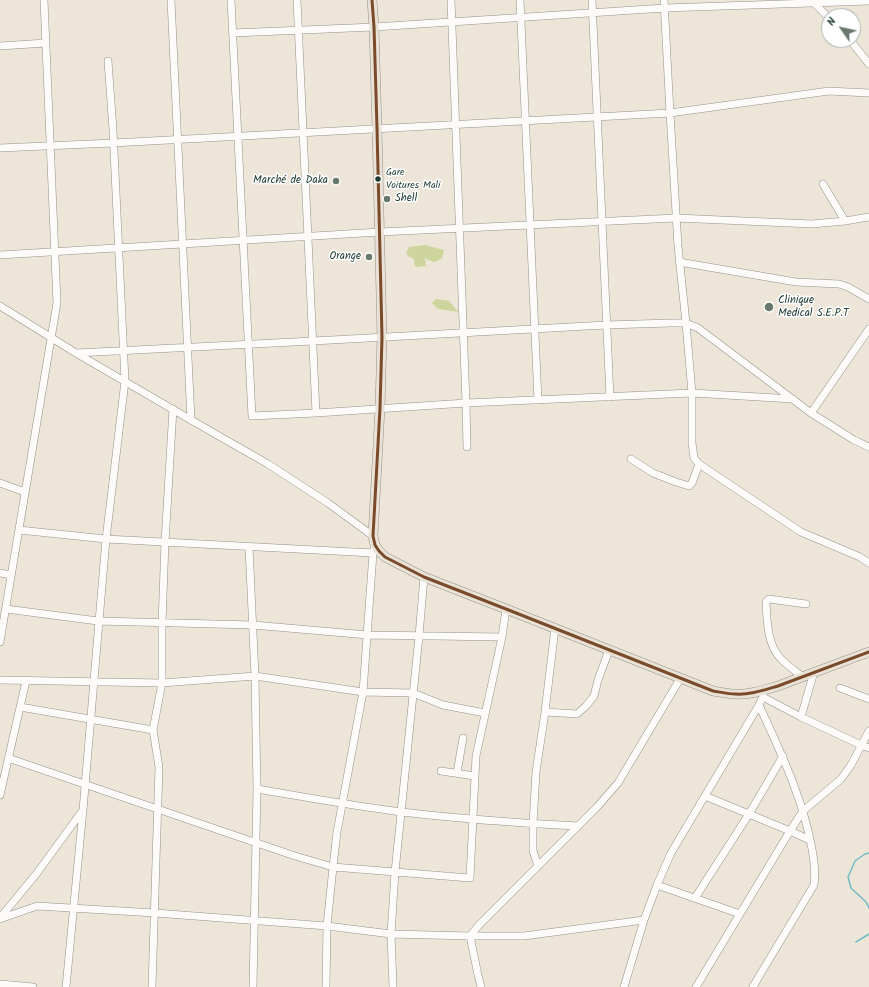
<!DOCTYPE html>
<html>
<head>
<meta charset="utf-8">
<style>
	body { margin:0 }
	#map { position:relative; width:869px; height:987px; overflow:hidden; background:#ede5d8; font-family:Kalam,sans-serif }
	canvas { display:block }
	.north { position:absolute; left:821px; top:8px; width:40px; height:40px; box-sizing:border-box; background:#fff; border:1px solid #a5b1ae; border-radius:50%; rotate:304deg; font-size:11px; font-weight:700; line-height:16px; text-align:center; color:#1f3d34 }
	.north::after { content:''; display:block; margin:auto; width:14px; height:18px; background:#67786d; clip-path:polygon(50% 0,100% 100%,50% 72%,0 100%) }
</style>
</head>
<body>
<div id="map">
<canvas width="869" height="987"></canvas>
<div class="north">N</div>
</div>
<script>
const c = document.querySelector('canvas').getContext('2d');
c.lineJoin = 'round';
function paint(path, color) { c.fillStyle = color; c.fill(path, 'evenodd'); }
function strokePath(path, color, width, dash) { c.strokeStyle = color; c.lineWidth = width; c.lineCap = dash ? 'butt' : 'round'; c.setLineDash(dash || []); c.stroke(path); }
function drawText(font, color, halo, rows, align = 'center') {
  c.font = font + ' Kalam,sans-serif'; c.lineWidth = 3; c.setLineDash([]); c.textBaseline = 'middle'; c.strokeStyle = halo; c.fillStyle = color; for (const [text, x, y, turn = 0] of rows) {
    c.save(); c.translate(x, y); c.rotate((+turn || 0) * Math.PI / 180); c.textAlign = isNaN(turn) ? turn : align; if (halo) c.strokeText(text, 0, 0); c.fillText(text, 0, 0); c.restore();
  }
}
const green = new Path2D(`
	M 425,245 L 444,250 L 442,258 L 435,262 L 428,260 L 425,258 L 426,266 L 416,267 L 414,264 L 414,259 L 408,256 L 406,253 L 409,247 Z
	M 436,299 L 449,301 L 454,307 L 459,312 L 438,309 L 432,303 Z`);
const stream = new Path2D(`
	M 869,853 L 865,854 L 855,861 L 848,877 L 851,888 L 866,902 L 869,908
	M 856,942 L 869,934`);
const minor = new Path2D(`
	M 171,0 L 191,420
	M 231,0 L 252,416 L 316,413 L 466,403 L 692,393 L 793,399
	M 297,0 L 316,413
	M 451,0 L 466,403 L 467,447
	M 520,0 L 538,400
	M 592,0 L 610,397
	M 664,0 L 670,113 L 678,246 L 686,323 L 692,393 L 692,443 L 694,458 L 699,464 L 801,532 L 860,557 L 869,563
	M 813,2 L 829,18
	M 233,33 L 374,27 L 665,8 L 869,1
	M 850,40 L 869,64
	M 0,46 L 46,43
	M 0,148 L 113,143 L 670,113 L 829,91 L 869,93
	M 823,184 L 845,221
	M 0,255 L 380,232 L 676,218 L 812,224 L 845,221 L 869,217
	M 679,262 L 796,282 L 839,284 L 848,287 L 869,299
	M 0,306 L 76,353 L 191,420 L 268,464 L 328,503 L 373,536
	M 76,353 L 313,341 L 606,325 L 671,323 L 686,323 L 698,328 L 811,413 L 854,440 L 869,447
	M 811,413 L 869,329
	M 631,459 L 653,473 L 676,482 L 689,486 L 692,483 L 699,464
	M 0,483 L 25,492
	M 19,530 L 106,539 L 373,553
	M 249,547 L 255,676 L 257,789 L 253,987
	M 0,573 L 11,575
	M 6,609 L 98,621 L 253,625 L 368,635 L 502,637
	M 0,642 L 57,303 L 44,0
	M 803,677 C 795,671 787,665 781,659 C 767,645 767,620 766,602 L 769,599 L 806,604
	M 0,680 L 162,683 L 255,676 L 363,692 L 413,693 L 443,705 L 485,713
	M 840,688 L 869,699
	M 763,697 L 801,717 L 861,745 L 869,748
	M 20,707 L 153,730
	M 545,712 L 577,714 L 586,706 L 594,696 L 598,680 L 609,650
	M 801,717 L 814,672
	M 8,758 L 295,856 L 333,867 L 470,878 L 476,756 L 502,637 L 506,609
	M 441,771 L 475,776
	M 457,773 L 463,738
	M 257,789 C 305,797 353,806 402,812 C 460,819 519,823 578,826
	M 0,795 L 26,681
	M 705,796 L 790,831 L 810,840
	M 538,866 L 533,851 L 533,823 L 536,772 L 545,712 L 555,628
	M 657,885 L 740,914
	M 695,898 L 749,814 L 783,756
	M 0,918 L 37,873 L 83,810
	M 0,919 L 37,906 L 155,913 L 327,926 L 391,934 L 470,936 L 524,936 L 644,920
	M 0,984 L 33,987
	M 66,987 L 83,810 L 106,539 L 125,381 L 113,130 L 108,61
	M 152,987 L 159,767 L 153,730 L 162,683 L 162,623 L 165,542 L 173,409
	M 326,987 L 327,926 L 333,867 L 337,832 L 363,692 L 373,553 L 375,545
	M 393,987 L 391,934 L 395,872 L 419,636 L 424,577
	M 481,987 L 478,975 L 470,936 L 479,925 L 597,807 L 618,783 L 680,679
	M 624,987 L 644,920 L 657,885 L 671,853 L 759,705 L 763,697 L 763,690
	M 696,987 L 790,831 L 803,811 L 841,779 L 851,765 L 869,731
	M 753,987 L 758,978 L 814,885 C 816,872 814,862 812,849 C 803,798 780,751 759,705`);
const major = new Path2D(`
	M 372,0 L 374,27 L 377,128 L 382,337 L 380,408 L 373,536 L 375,545 L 379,551 L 385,557 L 424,577 L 506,609 L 713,691 C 720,692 728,694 735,694 C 750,695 764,690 778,686 L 869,652`);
const bus1 = new Path2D(`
	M 372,0 L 374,27 L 377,128 L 382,337 L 380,408 L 373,536 L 375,545 L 379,551 L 385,557 L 424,577 L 506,609 L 713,691 C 720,692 728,694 735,694 C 750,695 764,690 778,686 L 869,652`);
const markers = [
	[378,179,3.5,"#1f3d34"],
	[336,181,4,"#67786d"],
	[387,199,4,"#67786d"],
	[369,257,4,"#67786d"],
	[769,307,5,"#67786d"]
];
const busNames = [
	["Gare",386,173],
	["Voitures Mali",386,186]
];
const poiNames = [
	["Marché de Daka",328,181],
	["Shell",395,199,"left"],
	["Orange",361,257],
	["Clinique",778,301,"left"],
	["Medical S.E.P.T",778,314,"left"]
];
paint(green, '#cdd49c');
strokePath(stream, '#74bcc7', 1.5);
strokePath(minor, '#91928a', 8);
strokePath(major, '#91928a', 10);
strokePath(minor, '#fcfbf9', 7);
strokePath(major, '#eae2d6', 9);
strokePath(bus1, '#7a4b2a', 3);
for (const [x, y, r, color] of markers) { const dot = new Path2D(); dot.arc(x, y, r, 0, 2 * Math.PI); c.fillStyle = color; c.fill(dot); strokePath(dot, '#fff', 1.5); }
drawText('10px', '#1f3d34', '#fff', busNames, 'left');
drawText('11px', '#1f3d34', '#fff', poiNames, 'right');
</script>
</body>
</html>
